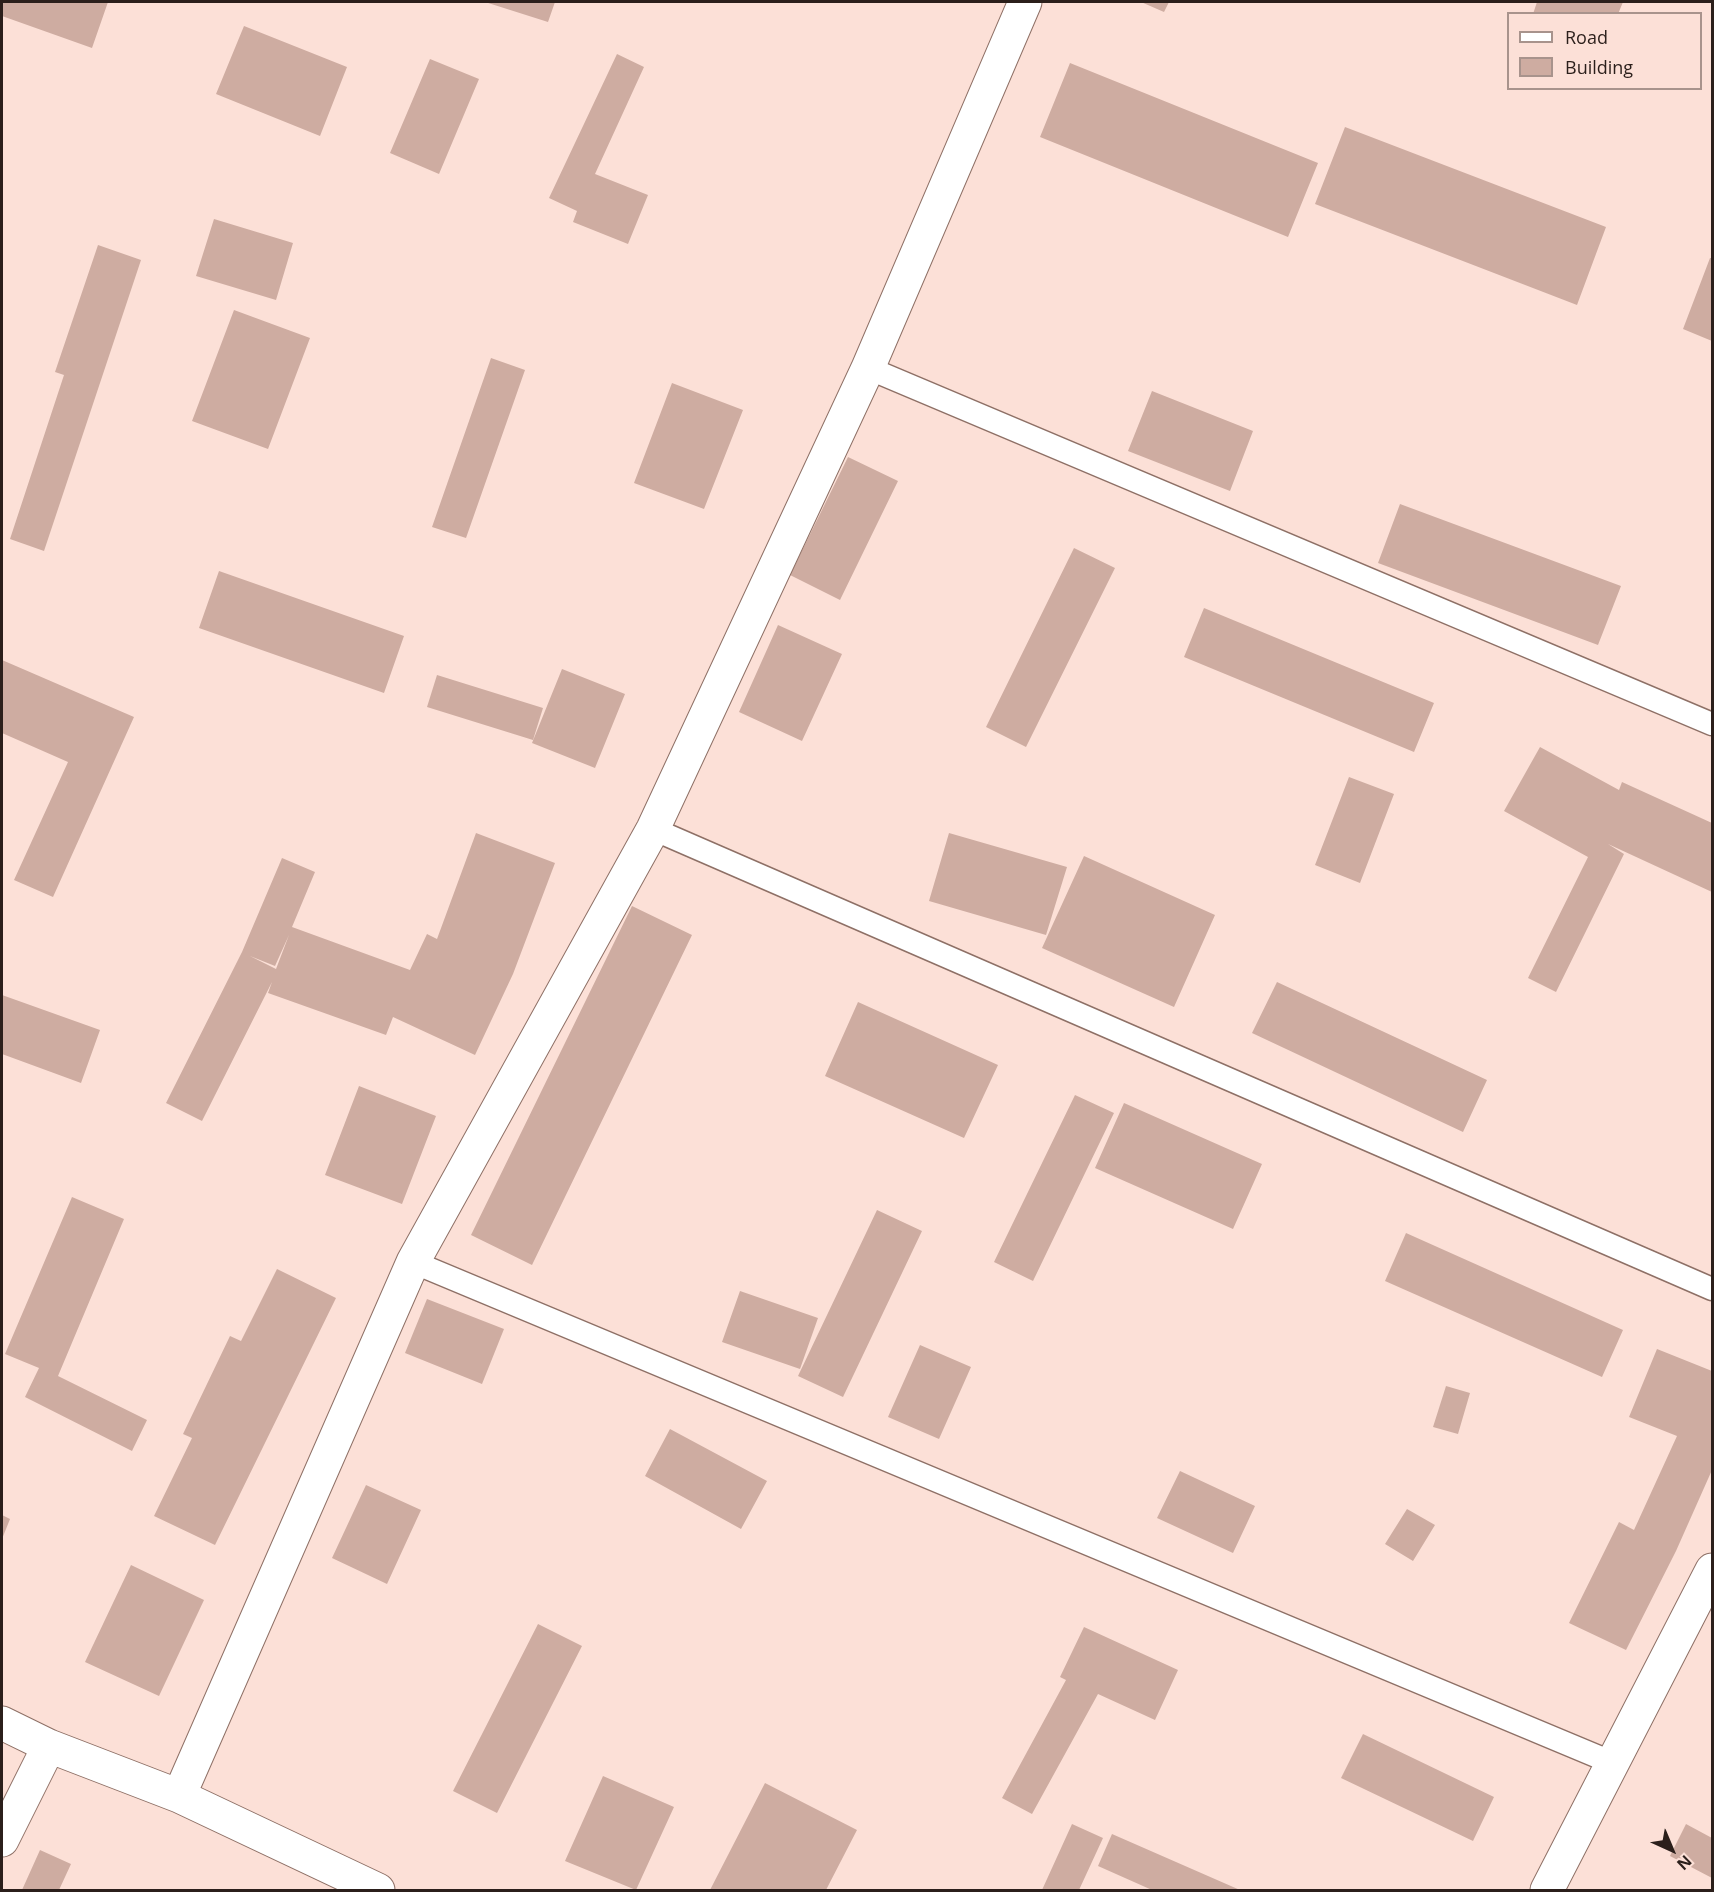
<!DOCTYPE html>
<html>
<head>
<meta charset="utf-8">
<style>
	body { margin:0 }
	#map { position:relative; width:1714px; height:1892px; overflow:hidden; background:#fce0d7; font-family:"Open Sans",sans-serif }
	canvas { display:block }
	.frame { position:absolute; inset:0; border:3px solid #2b1f1b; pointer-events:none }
	.legend { position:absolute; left:1507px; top:12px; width:195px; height:78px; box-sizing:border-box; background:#fce0d7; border:2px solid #a8938c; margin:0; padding:8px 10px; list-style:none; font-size:18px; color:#2b1f1b }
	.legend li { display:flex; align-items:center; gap:12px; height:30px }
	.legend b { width:30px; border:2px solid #a8938c }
	.north { position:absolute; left:1642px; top:1820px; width:60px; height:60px; -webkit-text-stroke:4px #fce0d7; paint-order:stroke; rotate:136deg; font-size:16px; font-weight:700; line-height:24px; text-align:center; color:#2b1f1b }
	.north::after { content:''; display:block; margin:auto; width:21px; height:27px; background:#2b1f1b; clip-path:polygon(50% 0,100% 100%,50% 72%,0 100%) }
</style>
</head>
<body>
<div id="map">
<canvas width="1714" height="1892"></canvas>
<div class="frame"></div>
<ul class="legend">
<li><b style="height:8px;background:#fff"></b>Road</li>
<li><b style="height:16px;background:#ceaca1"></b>Building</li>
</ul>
<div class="north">N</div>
</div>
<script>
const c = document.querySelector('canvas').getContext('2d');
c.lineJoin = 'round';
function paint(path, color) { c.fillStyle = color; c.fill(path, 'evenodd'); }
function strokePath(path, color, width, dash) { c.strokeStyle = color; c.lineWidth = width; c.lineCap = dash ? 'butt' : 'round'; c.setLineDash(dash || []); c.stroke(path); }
const building = new Path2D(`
	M 2,2 L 108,2 L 92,48 L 2,16 Z
	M 485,2 L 555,2 L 548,22 Z
	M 1141,2 L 1169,2 L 1164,12 Z
	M 1537,2 L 1623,2 L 1618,14 L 1533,14 Z
	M 244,26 L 347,67 L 320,136 L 216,94 Z
	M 617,54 L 644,67 L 595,174 L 648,195 L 628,244 L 573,222 L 577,211 L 549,198 Z
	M 430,59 L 479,79 L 439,174 L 390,153 Z
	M 1070,63 L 1318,163 L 1288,237 L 1040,137 Z
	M 1345,127 L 1606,227 L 1577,305 L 1315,204 Z
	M 214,219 L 293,243 L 276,300 L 196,276 Z
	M 98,245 L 141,260 L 44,551 L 10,539 L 64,375 L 55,372 Z
	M 1710,258 L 1712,258 L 1712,341 L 1683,329 Z
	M 234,310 L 310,338 L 268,449 L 192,421 Z
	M 491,358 L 525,370 L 466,538 L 432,527 Z
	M 672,383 L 743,410 L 704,509 L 634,483 Z
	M 1152,391 L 1253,431 L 1230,491 L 1128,451 Z
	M 848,457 L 898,481 L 840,600 L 790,575 Z
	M 1400,504 L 1621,586 L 1598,645 L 1378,563 Z
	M 1074,548 L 1115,568 L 1026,747 L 986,727 Z
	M 219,571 L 404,636 L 384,693 L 199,628 Z
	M 1204,608 L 1434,703 L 1414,752 L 1184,657 Z
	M 778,625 L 842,654 L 802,741 L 739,712 Z
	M 2,660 L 134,717 L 53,897 L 14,880 L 68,762 L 2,733 Z
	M 562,669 L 625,694 L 595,768 L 532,743 Z
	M 437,675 L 543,708 L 533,740 L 427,707 Z
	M 1540,747 L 1619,790 L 1622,782 L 1712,823 L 1712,892 L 1608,844 L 1624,854 L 1556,992 L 1528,978 L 1588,857 L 1504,811 Z
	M 1349,777 L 1394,794 L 1360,883 L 1315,865 Z
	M 476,833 L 555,863 L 513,974 L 475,1055 L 393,1017 L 386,1035 L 268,993 L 272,982 L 202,1121 L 166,1103 L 242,952 L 282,858 L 315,872 L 292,927 L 410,970 L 427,934 L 437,939 ZM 289,935 L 276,969 L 250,956 L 275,966 Z
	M 949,833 L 1067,867 L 1046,935 L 929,901 Z
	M 1084,856 L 1215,915 L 1174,1007 L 1042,948 Z
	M 632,906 L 692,935 L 532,1265 L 471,1235 Z
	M 1277,982 L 1487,1080 L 1463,1132 L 1252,1033 Z
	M 2,995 L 100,1030 L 81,1083 L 2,1054 Z
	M 858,1002 L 998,1065 L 964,1138 L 825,1076 Z
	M 359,1086 L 436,1116 L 402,1204 L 325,1175 Z
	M 1075,1095 L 1114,1113 L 1033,1281 L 994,1262 Z
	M 1124,1103 L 1262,1164 L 1233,1229 L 1095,1168 Z
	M 72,1197 L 124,1219 L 58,1376 L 147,1420 L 132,1451 L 25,1397 L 39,1368 L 5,1354 Z
	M 877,1210 L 922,1231 L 843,1397 L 798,1376 Z
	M 1406,1233 L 1623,1330 L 1602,1377 L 1385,1281 Z
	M 277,1269 L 336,1298 L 215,1545 L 154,1516 L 192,1438 L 183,1434 L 230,1336 L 241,1341 Z
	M 740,1291 L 818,1318 L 800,1369 L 722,1342 Z
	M 427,1299 L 504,1329 L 482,1384 L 405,1353 Z
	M 920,1345 L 971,1367 L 939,1439 L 888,1417 Z
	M 1657,1349 L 1712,1371 L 1712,1470 L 1676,1551 L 1626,1650 L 1569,1623 L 1619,1522 L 1634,1530 L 1677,1436 L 1629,1417 Z
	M 1446,1386 L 1470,1393 L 1458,1434 L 1433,1427 Z
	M 670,1429 L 767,1481 L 741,1529 L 645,1476 Z
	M 1180,1471 L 1255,1506 L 1233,1553 L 1157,1518 Z
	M 366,1485 L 421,1510 L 387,1584 L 332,1558 Z
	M 1407,1509 L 1435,1525 L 1413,1561 L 1385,1544 Z
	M 2,1515 L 10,1519 L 2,1539 Z
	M 131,1565 L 204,1600 L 159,1696 L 85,1662 Z
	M 538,1624 L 582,1646 L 497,1813 L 453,1791 Z
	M 1084,1627 L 1178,1670 L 1155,1720 L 1098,1694 L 1032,1814 L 1002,1798 L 1066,1680 L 1060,1677 Z
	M 1363,1734 L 1494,1797 L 1473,1841 L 1341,1778 Z
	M 603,1776 L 674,1807 L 636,1890 L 565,1861 Z
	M 765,1783 L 857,1830 L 826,1890 L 710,1890 Z
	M 1072,1824 L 1103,1838 L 1079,1890 L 1042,1890 Z
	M 1686,1824 L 1712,1838 L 1712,1878 L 1670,1856 Z
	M 1112,1834 L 1240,1890 L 1152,1890 L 1098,1866 Z
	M 40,1850 L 71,1864 L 59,1890 L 22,1890 Z`);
const lane = new Path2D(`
	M 868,368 L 1712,724
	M 653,829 L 1712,1289
	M 413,1262 L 1613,1763`);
const street = new Path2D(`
	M 2,1723 L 49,1746 L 179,1796 L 378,1890
	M 179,1796 L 413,1262 L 653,829 L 868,368 L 1025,2
	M 2,1840 L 49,1746
	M 1547,1890 L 1712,1570`);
paint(building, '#ceaca1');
strokePath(lane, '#8e7066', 25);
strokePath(street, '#8e7066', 35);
strokePath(lane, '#fff', 22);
strokePath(street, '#fff', 33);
</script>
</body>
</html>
